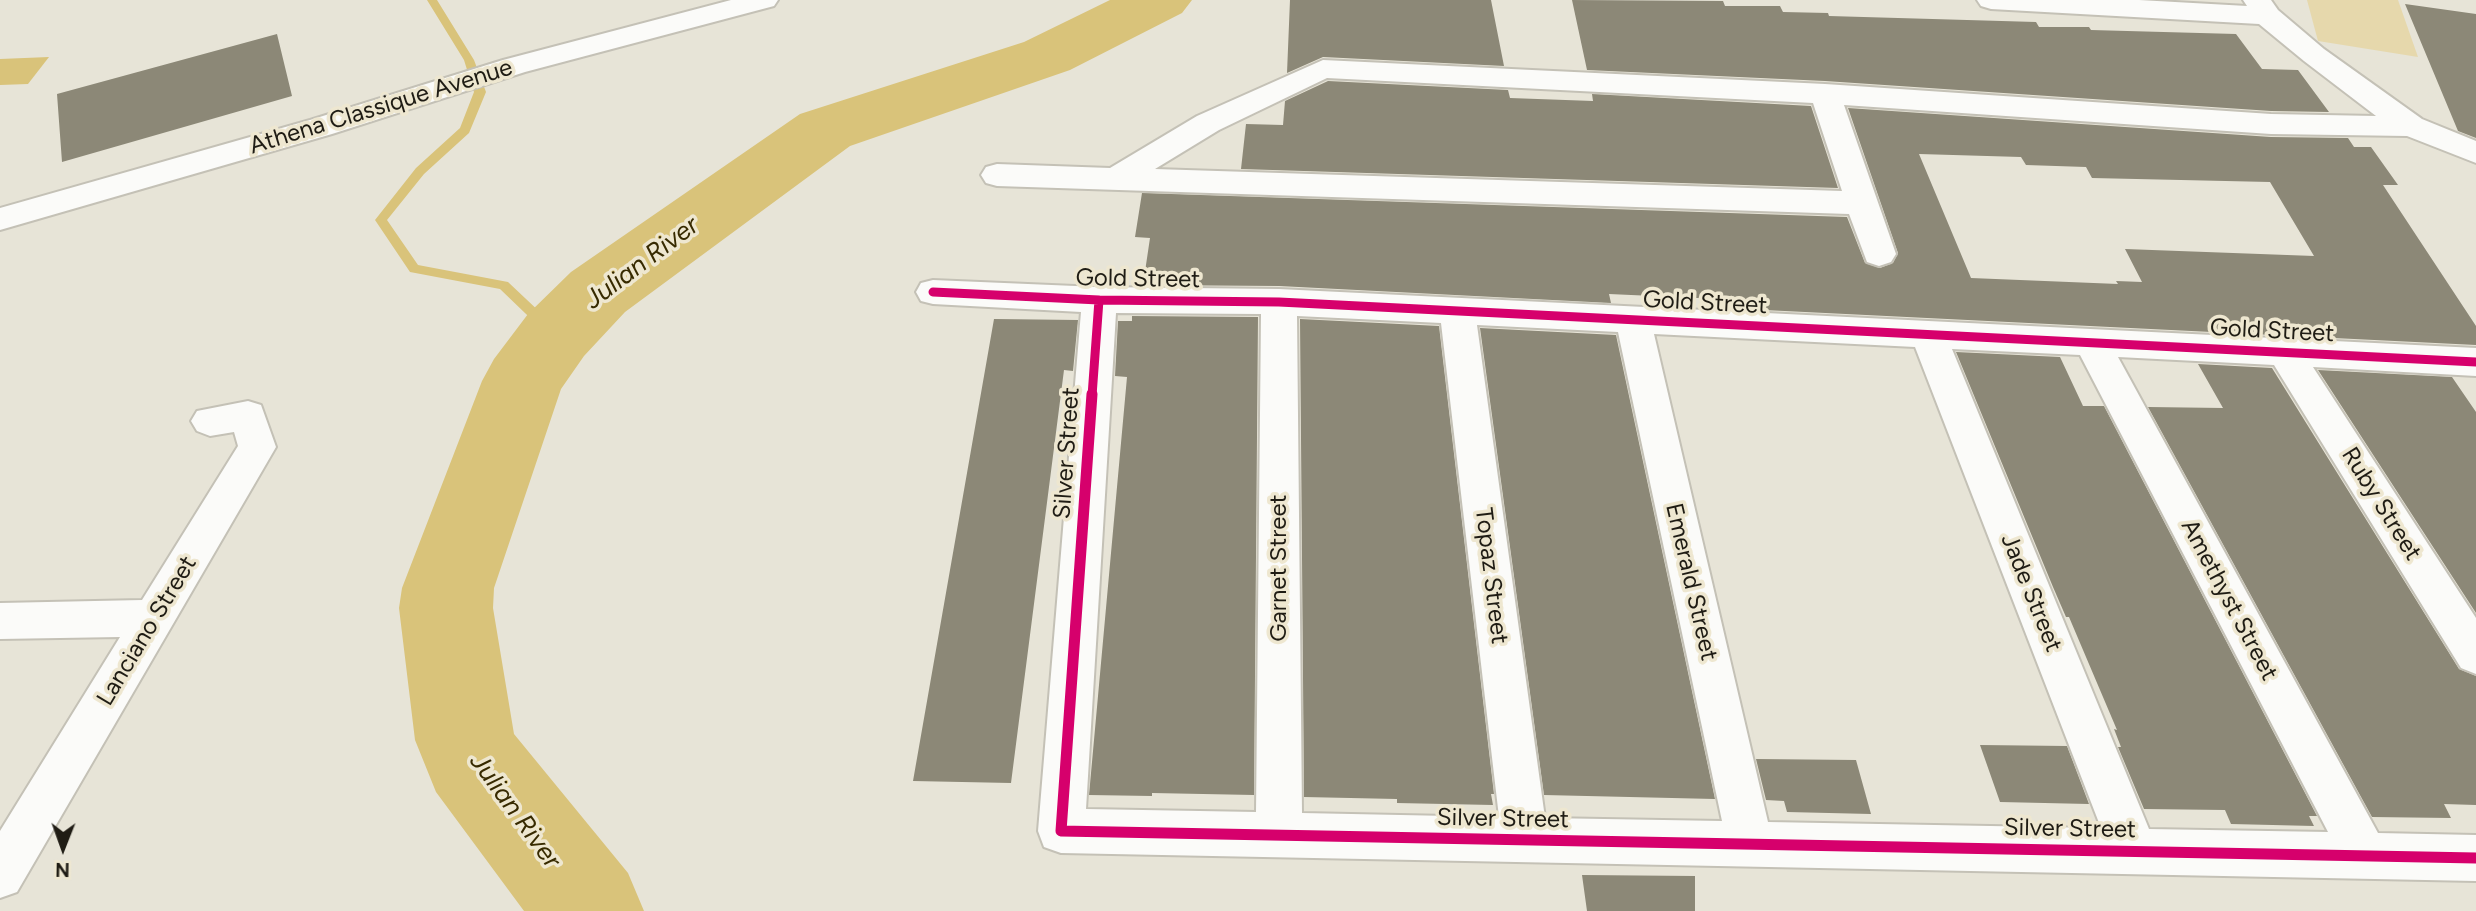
<!DOCTYPE html>
<html>
<head>
<meta charset="utf-8">
<style>
	body { margin:0 }
	#map { position:relative; width:2476px; height:911px; overflow:hidden; background:#e7e4d7; font-family:Figtree,sans-serif }
	canvas { display:block }
	.north { position:absolute; left:28px; top:813px; width:70px; height:70px; -webkit-text-stroke:5px #eee7d0; paint-order:stroke; rotate:181deg; font-size:19px; font-weight:700; line-height:28px; text-align:center; color:#1f1c14 }
	.north::after { content:''; display:block; margin:auto; width:24px; height:32px; background:#1f1c14; clip-path:polygon(50% 0,100% 100%,50% 72%,0 100%) }
</style>
</head>
<body>
<div id="map">
<canvas width="2476" height="911"></canvas>
<div class="north">N</div>
</div>
<script>
const c = document.querySelector('canvas').getContext('2d');
c.lineJoin = 'round';
function paint(path, color) { c.fillStyle = color; c.fill(path, 'evenodd'); }
function strokePath(path, color, width, dash) { c.strokeStyle = color; c.lineWidth = width; c.lineCap = dash ? 'butt' : 'round'; c.setLineDash(dash || []); c.stroke(path); }
function drawText(font, color, halo, rows, align = 'center') {
  c.font = font + ' Figtree,sans-serif'; c.lineWidth = 7; c.setLineDash([]); c.textBaseline = 'middle'; c.strokeStyle = halo; c.fillStyle = color; for (const [text, x, y, turn = 0] of rows) {
    c.save(); c.translate(x, y); c.rotate((+turn || 0) * Math.PI / 180); c.textAlign = isNaN(turn) ? turn : align; if (halo) c.strokeText(text, 0, 0); c.fillText(text, 0, 0); c.restore();
  }
}
const green = new Path2D(`
	M 2307,0 L 2398,0 L 2418,57 L 2318,41 Z`);
const water = new Path2D(`
	M 49,57 L 28,84 L 0,85 L 0,59 Z`);
const stream = new Path2D(`
	M 427,0 L 437,0 L 474,60 L 486,92 L 469,133 L 424,174 L 387,220 L 418,265 L 508,282 L 561,332 L 563,335 L 561,338 L 551,338 L 500,289 L 410,272 L 375,220 L 416,168 L 460,128 L 474,92 L 464,60 Z`);
const river = new Path2D(`
	M 1110,0 L 1192,0 L 1182,13 L 1070,70 L 850,146 L 625,312 L 584,356 L 561,389 L 494,588 L 493,608 L 514,734 L 628,873 L 644,911 L 524,911 L 436,792 L 415,740 L 399,608 L 402,588 L 482,381 L 494,359 L 528,314 L 571,272 L 800,114 L 1024,42 Z`);
const building = new Path2D(`
	M 1290,0 L 1491,0 L 1504,66 L 1323,57 L 1287,73 Z
	M 1572,0 L 1723,1 L 1725,6 L 1780,6 L 1783,12 L 1828,13 L 1829,16 L 2036,22 L 2039,27 L 2089,27 L 2091,30 L 2236,34 L 2262,69 L 2298,70 L 2329,112 L 2271,111 L 1825,81 L 1587,70 Z
	M 2405,4 L 2476,14 L 2476,138 L 2458,131 Z
	M 277,34 L 292,96 L 62,162 L 57,94 Z
	M 1328,81 L 1508,90 L 1510,98 L 1593,101 L 1592,94 L 1811,106 L 1838,188 L 1241,169 L 1246,124 L 1283,125 L 1285,101 Z
	M 1848,108 L 2271,137 L 2348,138 L 2354,147 L 2371,147 L 2398,185 L 2383,185 L 2476,326 L 2476,345 L 1744,309 L 1742,300 L 1609,294 L 1611,303 L 1279,286 L 1143,285 L 1150,238 L 1135,237 L 1142,193 L 1847,217 L 1865,263 L 1880,268 L 1893,263 L 1898,253 ZM 1919,154 L 2021,157 L 2026,165 L 2086,167 L 2092,178 L 2270,182 L 2314,256 L 2125,249 L 2142,282 L 2116,281 L 2118,284 L 1971,278 Z
	M 1132,316 L 1258,317 L 1254,795 L 1152,793 L 1152,796 L 1089,795 L 1127,377 L 1115,376 L 1118,321 L 1132,321 Z
	M 994,319 L 1078,320 L 1073,371 L 1064,370 L 1011,783 L 913,781 Z
	M 1300,319 L 1439,326 L 1494,794 L 1491,794 L 1493,805 L 1397,803 L 1397,799 L 1304,797 Z
	M 1480,328 L 1616,335 L 1715,799 L 1544,795 Z
	M 1956,352 L 2060,357 L 2083,406 L 2104,406 L 2317,816 L 2309,816 L 2314,826 L 2231,824 L 2225,810 L 2144,809 L 2118,747 L 2121,747 L 2114,729 L 2117,730 L 2069,617 L 2066,617 L 2053,587 Z
	M 2198,364 L 2272,368 L 2459,669 L 2476,676 L 2476,805 L 2444,804 L 2451,818 L 2372,817 L 2148,407 L 2223,408 Z
	M 2318,370 L 2452,377 L 2476,412 L 2476,613 Z
	M 1980,745 L 2067,746 L 2089,804 L 2000,802 Z
	M 1756,759 L 1856,760 L 1871,814 L 1787,812 L 1784,801 L 1766,800 Z
	M 1582,875 L 1695,876 L 1695,911 L 1587,911 Z`);
const minor = new Path2D(`
	M 731,0 L 778,0 L 774,6 L 525,72 L 332,134 L 0,230 L 0,208 L 310,120 L 503,60 Z
	M 1977,0 L 2139,0 L 2247,6 L 2243,0 L 2271,0 L 2278,10 L 2324,49 L 2422,119 L 2476,141 L 2476,163 L 2407,136 L 2271,134 L 1844,105 L 1896,254 L 1891,262 L 1879,266 L 1867,262 L 1849,214 L 997,186 L 986,183 L 981,175 L 986,167 L 997,164 L 1110,168 L 1197,116 L 1323,60 L 1825,84 L 2271,114 L 2376,116 L 2304,61 L 2259,24 L 1991,9 L 1981,6 ZM 1327,78 L 1813,103 L 1842,191 L 1155,169 L 1219,130 Z
	M 933,280 L 1099,287 L 1279,289 L 2476,348 L 2476,376 L 2313,367 L 2476,618 L 2476,674 L 2461,668 L 2274,365 L 2118,357 L 2378,833 L 2476,835 L 2476,881 L 1061,853 L 1044,847 L 1038,831 L 1081,312 L 933,304 L 921,301 L 916,292 L 921,283 ZM 1116,313 L 1261,314 L 1256,812 L 1086,809 ZM 1297,316 L 1441,323 L 1499,817 L 1302,813 ZM 1477,325 L 1618,332 L 1722,821 L 1545,818 ZM 1654,334 L 1915,347 L 2101,828 L 1768,822 ZM 1952,349 L 2080,355 L 2328,832 L 2149,829 Z
	M 248,401 L 261,405 L 276,447 L 17,892 L 0,898 L 0,831 L 120,637 L 0,639 L 0,603 L 142,600 L 238,446 L 234,432 L 210,436 L 197,431 L 191,421 L 197,411 Z`);
const cyclewayFar1 = new Path2D(`
	M 933,292 L 1099,300 L 1279,302 L 2476,362
	M 1092,396 L 1099,300`);
const cycleway = new Path2D(`
	M 1092,394 L 1061,831 L 2476,858`);
const streetNames = [
	["Athena Classique Avenue",381,107,-17],
	["Gold Street",1138,279,1],
	["Gold Street",1705,303,3],
	["Gold Street",2272,331,3],
	["Silver Street",1067,453,-86],
	["Ruby Street",2381,504,58],
	["Garnet Street",1279,568,-90],
	["Topaz Street",1491,576,83],
	["Emerald Street",1691,582,77],
	["Jade Street",2031,593,68],
	["Amethyst Street",2229,600,62],
	["Lanciano Street",147,631,-59],
	["Silver Street",1503,819,1],
	["Silver Street",2070,829,1]
];
const waterNames = [
	["Julian River",642,263,-37],
	["Julian River",515,811,54]
];
paint(green, '#e6d8ac');
paint(water, '#d9c37a');
paint(stream, '#d9c37a');
paint(river, '#d9c37a');
paint(building, '#8c8877');
strokePath(minor, '#c4c1b6', 4);
paint(minor, '#fbfbf9');
strokePath(cyclewayFar1, '#d6006c', 9);
strokePath(cycleway, '#d6006c', 11);
drawText('24px', '#1f1c14', '#eee7d0', streetNames);
drawText('italic 26px', '#372a00', '#eee7d0', waterNames);
</script>
</body>
</html>
